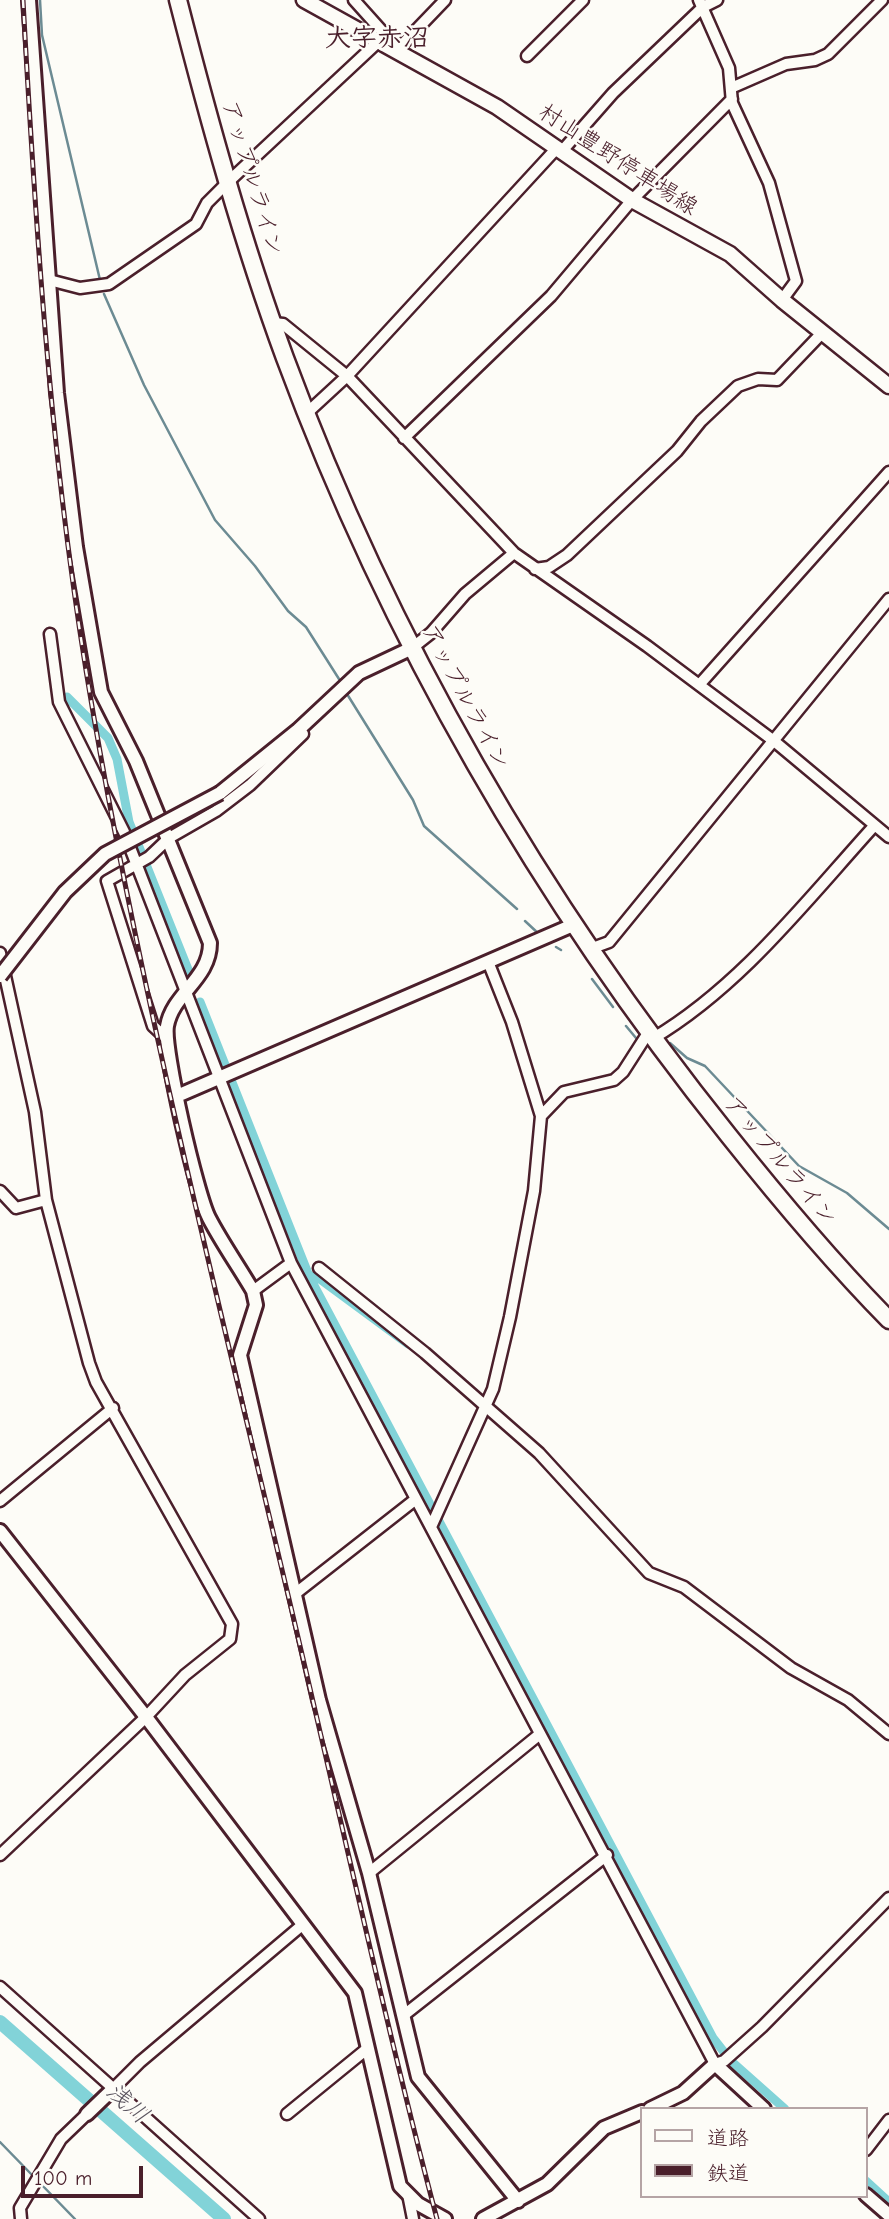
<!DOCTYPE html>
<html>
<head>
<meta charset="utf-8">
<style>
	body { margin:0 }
	#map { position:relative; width:889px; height:2219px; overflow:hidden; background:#fdfcf7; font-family:"Comic Neue","Klee One",sans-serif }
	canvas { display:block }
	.legend { position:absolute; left:640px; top:2107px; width:228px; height:91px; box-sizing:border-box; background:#fdfcf7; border:2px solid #b5a4a5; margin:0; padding:9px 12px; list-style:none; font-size:21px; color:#4a1f2b }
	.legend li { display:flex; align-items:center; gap:14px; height:35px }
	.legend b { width:35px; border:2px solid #b5a4a5 }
	.scale { position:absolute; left:21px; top:2166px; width:122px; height:32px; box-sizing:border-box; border:4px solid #4a1f2b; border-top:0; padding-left:9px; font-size:21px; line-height:24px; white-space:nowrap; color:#4a1f2b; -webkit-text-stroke:5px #fdfcf7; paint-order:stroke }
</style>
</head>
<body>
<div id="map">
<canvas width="889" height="2219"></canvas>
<ul class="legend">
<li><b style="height:9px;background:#fdfcf7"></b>道路</li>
<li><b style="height:9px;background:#4a1f2b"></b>鉄道</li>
</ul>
<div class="scale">100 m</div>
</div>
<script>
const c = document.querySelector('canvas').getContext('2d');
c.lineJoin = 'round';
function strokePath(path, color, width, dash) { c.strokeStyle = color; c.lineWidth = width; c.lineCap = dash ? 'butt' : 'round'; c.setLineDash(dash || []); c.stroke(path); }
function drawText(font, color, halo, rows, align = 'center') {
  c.font = font + ' "Comic Neue","Klee One",sans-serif'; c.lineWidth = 5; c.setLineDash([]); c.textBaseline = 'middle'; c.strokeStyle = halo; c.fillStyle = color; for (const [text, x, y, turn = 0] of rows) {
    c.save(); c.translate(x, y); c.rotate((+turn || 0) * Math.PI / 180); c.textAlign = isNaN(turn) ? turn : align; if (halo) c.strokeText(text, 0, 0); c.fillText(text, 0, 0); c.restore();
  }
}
const stream = new Path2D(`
	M 40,0 L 42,35 L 100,280
	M 104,294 L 144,385 L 215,520 L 255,566 L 288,611 L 306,627 L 339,679
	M 347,694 L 413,800 L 424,826 L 517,909
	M 525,921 L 540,935
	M 556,947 L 561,950
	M 592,979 L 613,1007
	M 626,1026 L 636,1038
	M 670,1043 L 687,1058 L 705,1066 L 799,1166 L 847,1193 L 889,1229
	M 0,2142 L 34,2177
	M 39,2182 L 75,2219`);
const canal = new Path2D(`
	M 67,697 L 108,738 L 117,759 L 129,822 L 191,977
	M 200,1002 L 309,1276 L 713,2038 L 731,2061 L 785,2109
	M 309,1276 L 317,1277 L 408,1344
	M 866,2181 L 889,2202`);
const river = new Path2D(`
	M 0,2022 L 224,2219`);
const minor = new Path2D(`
	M 354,0 L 398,49
	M 699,0 L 729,68 L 732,103 L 769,183 L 796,281 L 782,300
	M 398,49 L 445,0
	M 527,56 L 583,0
	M 731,88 L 786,64 L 815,60 L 828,54 L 882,0
	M 562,151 L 613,93 L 703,7 L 717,0
	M 49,280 L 80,288 L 109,284 L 196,224 L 207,203 L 227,183 L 379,41
	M 273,323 L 283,324 L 347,376 L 514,553 L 647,646 L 774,741 L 889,837
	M 308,412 L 347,376 L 556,149
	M 404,438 L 551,296 L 632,200 L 732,99
	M 535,569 L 549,567 L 567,555 L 677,451 L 701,421 L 738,386 L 758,379 L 777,380 L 822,333
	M 50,634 L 59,702 L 124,832 L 291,1263 L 715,2064 L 724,2061 L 762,2027 L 889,1898
	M 412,648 L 431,633 L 465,594 L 514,553
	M 699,685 L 889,472
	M 590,949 L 609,942 L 889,599
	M 0,953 L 35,1112 L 46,1200 L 89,1363 L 96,1382 L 232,1624 L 230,1639 L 185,1675 L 146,1717 L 0,1855
	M 489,964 L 512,1022 L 541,1116
	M 166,1038 L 153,1026 L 107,881 L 149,857 L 169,838 L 216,811 L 250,785 L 303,734 L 298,730
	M 652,1039 C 740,987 806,901 874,826
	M 0,1191 L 16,1208 L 46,1200
	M 319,1268 L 425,1353 L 539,1453 L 649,1573 L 684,1587 L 791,1668 L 848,1700 L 889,1734
	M 253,1291 L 291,1263
	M 0,1501 L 113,1408
	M 431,1527 L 493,1389 L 510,1317 L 534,1191 L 541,1116 L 564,1092 L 614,1080 L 623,1072 L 648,1033
	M 296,1593 L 416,1499
	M 369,1873 L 540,1734
	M 0,1987 L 259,2219
	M 404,2015 L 607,1855
	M 113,2089 L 140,2062 L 301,1926
	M 287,2114 L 368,2048
	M 866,2150 L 889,2120
	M 408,2194 L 413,2219
	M 21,2219 L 20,2208 L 61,2139 L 87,2114`);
const tertiary = new Path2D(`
	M 29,0 L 57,393 L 76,547 L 101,692 L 136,761 L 210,943 C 210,979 173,993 167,1026 C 163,1049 197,1195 209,1218 C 222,1243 239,1267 253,1291 L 256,1305 L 240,1355 L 319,1700 L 369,1873 L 418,2077 L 518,2201
	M 220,793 L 298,730 L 359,673 L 412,648
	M 177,1096 L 573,925
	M 0,1531 L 146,1717 L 355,1993 L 400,2186 L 418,2204 L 445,2219
	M 650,2109 L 683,2093 L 715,2064 L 764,2109
	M 87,2114 L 113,2089
	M 866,2195 L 889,2215
	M 483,2219 L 547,2184 L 604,2128 L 642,2112`);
const secondary = new Path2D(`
	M 304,0 L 497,107 L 632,200 L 730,254 L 782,300 L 889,386`);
const trunk = new Path2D(`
	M 178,0 C 209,121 242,241 285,358 C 389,639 541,902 729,1136 C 780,1200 832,1262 889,1320`);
const rail = new Path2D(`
	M 23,0 C 36,238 52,477 93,712 C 143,1003 216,1291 284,1578 C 335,1791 381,2007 437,2219`);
const tertiaryBridge = new Path2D(`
	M 0,976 L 65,892 L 105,854 L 220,793`);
const streetNames = [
	["村山豊野停車場線",618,160,33],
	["アップルライン",252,178,73],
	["アップルライン",465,697,62],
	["アップルライン",780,1161,50]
];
const waterNames = [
	["浅川",127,2104,41]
];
const quarterNames = [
	["大字赤沼",377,39]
];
strokePath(stream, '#6c8b93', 2.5);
strokePath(canal, '#82d3d8', 9);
strokePath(river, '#82d3d8', 14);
strokePath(minor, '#4a1f2b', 15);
strokePath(tertiary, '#4a1f2b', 18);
strokePath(secondary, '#4a1f2b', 19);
strokePath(trunk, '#4a1f2b', 21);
strokePath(minor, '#fdfcf7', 10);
strokePath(tertiary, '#fdfcf7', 12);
strokePath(secondary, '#fdfcf7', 14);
strokePath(trunk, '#fdfcf7', 16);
strokePath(rail, '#4a1f2b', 5);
strokePath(rail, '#fdfcf7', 2.5, [8]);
strokePath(tertiaryBridge, '#4a1f2b', 18, []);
strokePath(tertiaryBridge, '#fdfcf7', 12);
drawText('23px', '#4a1f2b', '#fdfcf7', streetNames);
drawText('italic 24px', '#5b555f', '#fdfcf7', waterNames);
drawText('bold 26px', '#4a1f2b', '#fdfcf7', quarterNames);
</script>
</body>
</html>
